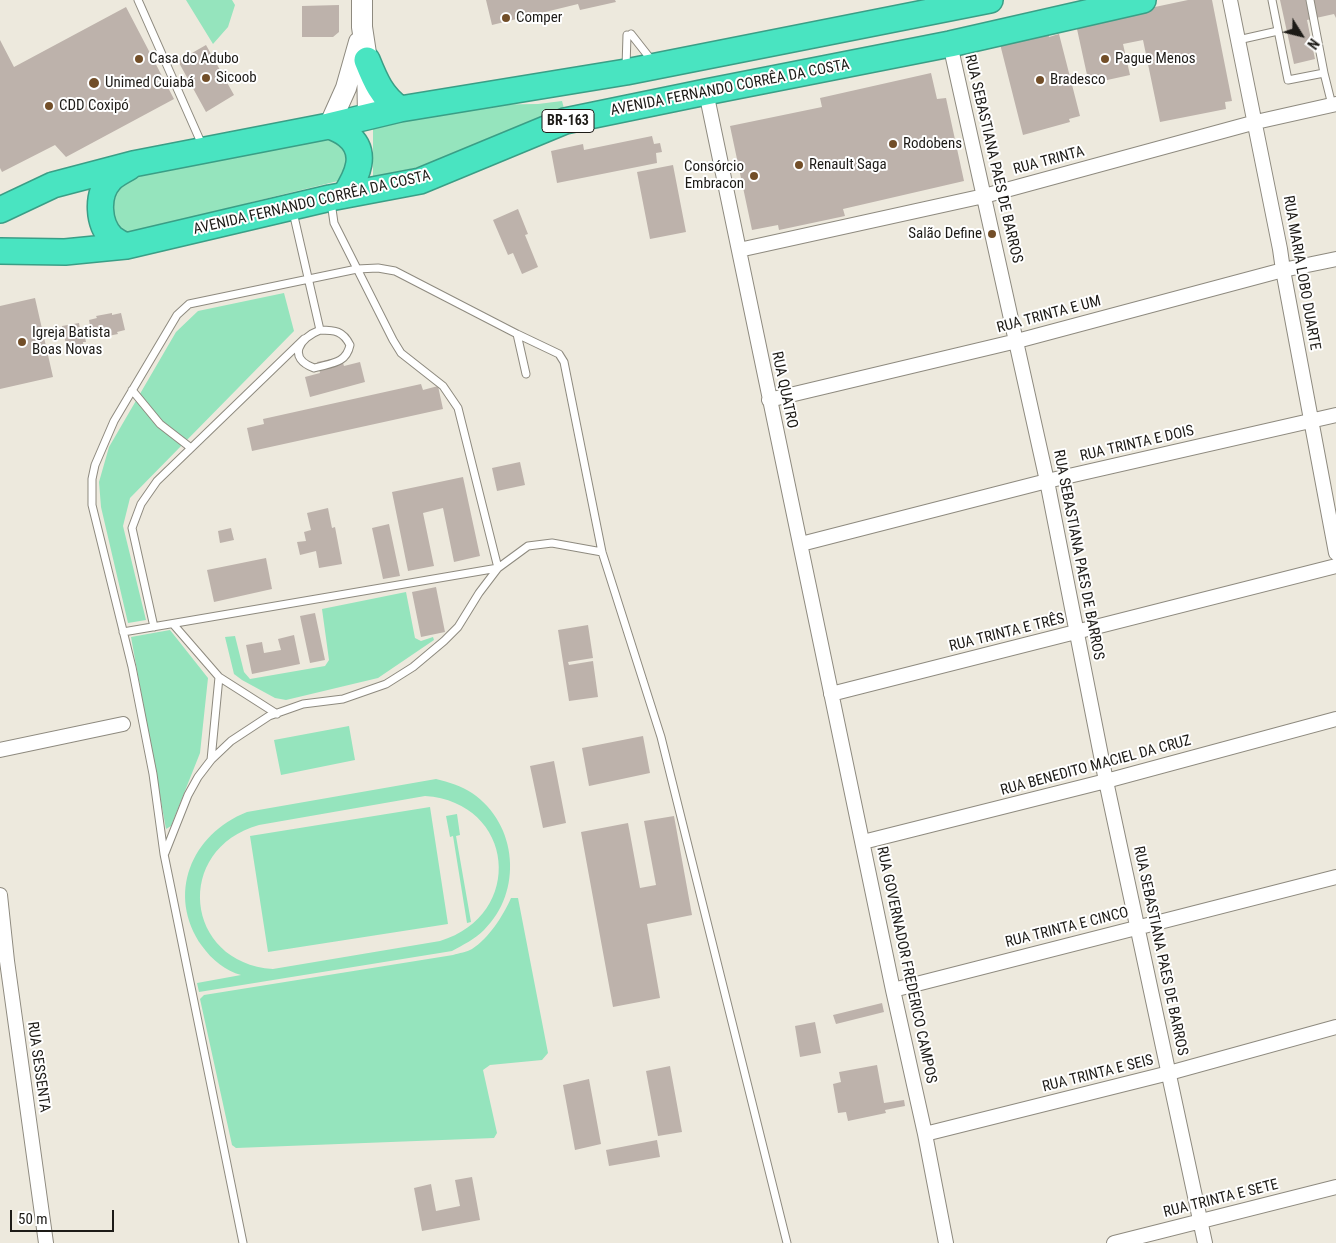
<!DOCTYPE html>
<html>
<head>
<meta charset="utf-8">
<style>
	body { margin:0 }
	#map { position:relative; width:1336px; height:1243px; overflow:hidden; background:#ede9dd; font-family:"Roboto Condensed",sans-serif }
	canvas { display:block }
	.north { position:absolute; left:1276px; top:10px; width:50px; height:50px; -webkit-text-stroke:4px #fff; paint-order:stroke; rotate:126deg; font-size:14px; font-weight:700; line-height:20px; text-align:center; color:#1d1b17 }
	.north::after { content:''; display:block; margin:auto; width:18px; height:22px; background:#1d1b17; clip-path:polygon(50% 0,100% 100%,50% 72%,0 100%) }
	.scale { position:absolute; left:10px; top:1210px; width:104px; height:22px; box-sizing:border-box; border:2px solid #1d1b17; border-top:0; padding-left:6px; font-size:15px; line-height:18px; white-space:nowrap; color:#1d1b17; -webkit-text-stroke:4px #fff; paint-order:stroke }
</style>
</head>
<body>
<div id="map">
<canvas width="1336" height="1243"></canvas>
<div class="north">N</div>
<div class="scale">50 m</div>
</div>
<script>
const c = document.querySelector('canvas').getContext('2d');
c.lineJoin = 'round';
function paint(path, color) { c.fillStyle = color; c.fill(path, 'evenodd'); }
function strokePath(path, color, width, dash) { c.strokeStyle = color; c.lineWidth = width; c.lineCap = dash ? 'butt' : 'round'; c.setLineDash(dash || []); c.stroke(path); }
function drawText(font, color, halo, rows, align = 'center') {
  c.font = font + ' "Roboto Condensed",sans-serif'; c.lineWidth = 4; c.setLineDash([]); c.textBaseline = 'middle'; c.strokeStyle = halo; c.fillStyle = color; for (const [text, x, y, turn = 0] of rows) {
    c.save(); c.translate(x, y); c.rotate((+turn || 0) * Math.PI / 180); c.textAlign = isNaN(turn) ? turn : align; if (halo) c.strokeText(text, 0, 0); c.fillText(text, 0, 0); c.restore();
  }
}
const green = new Path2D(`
	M 186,0 L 232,0 L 235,5 L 228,27 L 213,44 Z
	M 562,101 L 565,112 L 438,163 L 373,177 L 373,118 L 473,105 L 538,104 Z
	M 327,132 L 348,141 L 347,175 L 338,181 L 252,202 L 131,237 L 110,225 L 116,182 Z
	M 284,293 L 294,331 L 130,498 L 123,526 L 146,620 L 128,623 L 101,507 L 99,482 L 109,447 L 176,332 L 198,311 Z
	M 406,592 L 415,638 L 421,641 L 433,637 L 434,640 L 378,678 L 286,700 L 275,698 L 242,680 L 234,674 L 225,637 L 235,636 L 244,672 L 250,679 L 325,666 L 329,660 L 322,609 Z
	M 170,630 L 208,678 L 200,753 L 171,826 L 166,829 L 131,637 Z
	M 349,726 L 355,760 L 281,775 L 274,740 Z
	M 436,779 C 449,782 461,786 472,793 C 518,824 523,892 484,930 C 475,939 463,945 452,951 L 199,992 L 197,983 L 241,975 C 226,971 212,960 202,946 C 166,895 191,834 247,812 ZM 425,796 C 515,802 526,915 440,941 L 273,969 C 184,963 173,849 259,825 Z
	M 430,807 L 448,924 L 268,952 L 250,836 Z
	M 457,814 L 460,835 L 456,836 L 471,922 L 467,923 L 453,836 L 450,837 L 446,816 Z
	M 511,898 L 518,898 L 548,1053 L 542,1060 L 490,1065 L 483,1070 L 497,1133 L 494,1138 L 236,1148 L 232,1145 L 200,999 L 204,995 L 453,955 C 459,953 467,952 472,949 C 489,938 503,916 511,898 Z`);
const building = new Path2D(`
	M 486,0 L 615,0 L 616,2 L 580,10 L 578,4 L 492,25 Z
	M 1188,0 L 1212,0 L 1232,101 L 1225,102 L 1226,109 L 1160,122 L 1143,40 L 1123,44 L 1130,75 L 1089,84 L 1077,29 L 1083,19 L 1117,15 Z
	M 1280,0 L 1336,0 L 1336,18 L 1334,14 L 1307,20 L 1315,59 L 1294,64 Z
	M 339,5 L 339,32 L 333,37 L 302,37 L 302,6 Z
	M 126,7 L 174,99 L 66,157 L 55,145 L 2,172 L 0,168 L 0,40 L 14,67 Z
	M 1048,31 L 1049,37 L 1059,34 L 1080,116 L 1069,119 L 1070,122 L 1023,135 L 1000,44 Z
	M 206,45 L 234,95 L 206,112 L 178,61 Z
	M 931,73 L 937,99 L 946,98 L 964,181 L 843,209 L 845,216 L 779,230 L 778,225 L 752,230 L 730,126 L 822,107 L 820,98 Z
	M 652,136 L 654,144 L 660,143 L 662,152 L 656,153 L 657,163 L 557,183 L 551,151 L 583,144 L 584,150 Z
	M 673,165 L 686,232 L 650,239 L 637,172 Z
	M 518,209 L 528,234 L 525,235 L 538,267 L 522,274 L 513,253 L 508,255 L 493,220 Z
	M 35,298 L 53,377 L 0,389 L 0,306 Z
	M 112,313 L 112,315 L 121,313 L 125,330 L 117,332 L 118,334 L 98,338 L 98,336 L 92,337 L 89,320 L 97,318 L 96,316 Z
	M 79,323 L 80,329 L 83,328 L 86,342 L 83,342 L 84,350 L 68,353 L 62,326 Z
	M 341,357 L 344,366 L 360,362 L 365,382 L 310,397 L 305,377 L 320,373 L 317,362 Z
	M 421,384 L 423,390 L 438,386 L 443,409 L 252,451 L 247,428 L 264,424 L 263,419 Z
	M 520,462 L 525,485 L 497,491 L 492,468 Z
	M 463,477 L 480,556 L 454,562 L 443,508 L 423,513 L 434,566 L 408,571 L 392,492 Z
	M 328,508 L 332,528 L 335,527 L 342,564 L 319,568 L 316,551 L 300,555 L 297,542 L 306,541 L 304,532 L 311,530 L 307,513 Z
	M 389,524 L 400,576 L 383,579 L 372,528 Z
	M 231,528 L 234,540 L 220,543 L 218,531 Z
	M 266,558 L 272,589 L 214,602 L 207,570 Z
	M 436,587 L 445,632 L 421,637 L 412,592 Z
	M 315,613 L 325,660 L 310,663 L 300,616 Z
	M 588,625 L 593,658 L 568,662 L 569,665 L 593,661 L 598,697 L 569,701 L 558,630 Z
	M 294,635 L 300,664 L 252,674 L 246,645 L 262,642 L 264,653 L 281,650 L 278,639 Z
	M 643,736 L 650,773 L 589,786 L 582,748 Z
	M 554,761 L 566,823 L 543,828 L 530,766 Z
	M 674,816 L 692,915 L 647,924 L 660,998 L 613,1007 L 581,832 L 628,823 L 640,888 L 656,885 L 644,821 Z
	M 882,1003 L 884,1012 L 836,1024 L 833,1015 Z
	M 815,1022 L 821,1053 L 800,1057 L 795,1026 Z
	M 877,1065 L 884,1103 L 904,1100 L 905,1106 L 885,1110 L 886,1113 L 848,1121 L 846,1112 L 838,1113 L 833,1084 L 841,1082 L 839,1072 Z
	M 670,1066 L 682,1132 L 658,1136 L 646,1071 Z
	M 589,1079 L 601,1144 L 575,1150 L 563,1085 Z
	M 657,1140 L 660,1157 L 609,1166 L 606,1150 Z
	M 472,1177 L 480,1220 L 422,1231 L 414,1188 L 431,1184 L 436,1211 L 460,1206 L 455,1180 Z`);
const lane = new Path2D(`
	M 138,0 L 203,147
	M 1272,0 L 1288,80 L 1324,73 L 1310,0
	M 631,34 L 653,62
	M 1238,40 L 1278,31
	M 626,67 L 627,35
	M 1324,73 L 1332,105
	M 293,212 L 320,330
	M 320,330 C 335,330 343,331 350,345 C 346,364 331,363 314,368 C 287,358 299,338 320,330 Z
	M 517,334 L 526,374
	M 132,390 L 160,424 L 191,448
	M 173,624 L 219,677
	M 154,627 L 132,528 L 141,504 L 157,481 L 304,339
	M 123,632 L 498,568 L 458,408 L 443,386 L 401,353 L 393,340 L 334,223 L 331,202
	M 211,760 L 219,677 L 277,714
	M 165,853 L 188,795 L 198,777 L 211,760 L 231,741 L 269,716 L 303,704 L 343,699 L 386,684 L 413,667 L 444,641 L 458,627 L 479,593 L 498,568 L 528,546 L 552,543 L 602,552
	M 243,1243 L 164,854 L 153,774 L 132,667 L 92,505 L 92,479 L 95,465 L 114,421 L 177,315 L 189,304 L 357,269 L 378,268 L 395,271 L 517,334 L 559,354 L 564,362 L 602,552 L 661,737 L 787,1243`);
const street = new Path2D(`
	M 1230,0 L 1280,249 L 1283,270 L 1336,553
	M 950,44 L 1047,481 L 1106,781 L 1205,1243
	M 706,92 L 893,990 L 925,1134 L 946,1243
	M 739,250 L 984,196 L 1256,122 L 1336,104
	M 769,400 L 1017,341 L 1283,270 L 1336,259
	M 801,544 L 1047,481 L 1336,415
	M 831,694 L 1336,566
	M 0,750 L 123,724
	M 863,842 L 1106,781 L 1336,719
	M 0,895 L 7,961 L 46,1243
	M 893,990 L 1336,877
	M 925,1134 L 1169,1073 L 1336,1027
	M 1114,1243 L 1336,1187`);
const secondary = new Path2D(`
	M 362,0 L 362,27 L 367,60 L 368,117
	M 329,126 L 346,88 L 359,42`);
const highway = new Path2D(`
	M 367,60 C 375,80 382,97 400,109
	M 329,126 C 335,128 342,131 347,135 C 369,152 357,176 345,195
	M 0,210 L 53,185 L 133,164 L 329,126 L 400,109 L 626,72 L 990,0
	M 126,246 C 121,244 116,241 112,238 C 98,224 96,195 110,180 C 114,175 123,171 129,167
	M 0,251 L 65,252 L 126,246 L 330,198 L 420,181 L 565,121 L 706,92 L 950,44 L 1143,0`);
const markers = [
	[506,18,5,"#724e28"],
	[139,59,5,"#724e28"],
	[1105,59,5,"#724e28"],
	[206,78,5,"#724e28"],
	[1040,80,5,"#724e28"],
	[94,83,6,"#724e28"],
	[49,106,5,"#724e28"],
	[893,144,5,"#724e28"],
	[799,165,5,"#724e28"],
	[754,176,5,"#724e28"],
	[992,234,5,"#724e28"],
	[22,342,5,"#724e28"]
];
const shields = [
	[568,121,52]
];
const shieldNames = [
	["BR-163",568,121]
];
const poiNames = [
	["Comper",516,18],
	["Casa do Adubo",149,59],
	["Pague Menos",1115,59],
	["Sicoob",216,78],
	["Bradesco",1050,80],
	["Unimed Cuiabá",105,83],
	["CDD Coxipó",59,106],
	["Rodobens",903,144],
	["Renault Saga",809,165],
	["Consórcio",744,167,"right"],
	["Embracon",744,184,"right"],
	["Salão Define",982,234,"right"],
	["Igreja Batista",32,333],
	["Boas Novas",32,350]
];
const streetNames = [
	["AVENIDA FERNANDO CORRÊA DA COSTA",730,88,-11],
	["RUA SEBASTIANA PAES DE BARROS",993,159,77],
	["RUA TRINTA",1049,161,-15],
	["AVENIDA FERNANDO CORRÊA DA COSTA",312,203,-13],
	["RUA MARIA LOBO DUARTE",1301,273,80],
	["RUA TRINTA E UM",1049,315,-15],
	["RUA QUATRO",784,390,78],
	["RUA TRINTA E DOIS",1137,444,-13],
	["RUA SEBASTIANA PAES DE BARROS",1078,555,79],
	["RUA TRINTA E TRÊS",1007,633,-14],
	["RUA BENEDITO MACIEL DA CRUZ",1096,766,-15],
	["RUA TRINTA E CINCO",1067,928,-14],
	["RUA SEBASTIANA PAES DE BARROS",1160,951,78],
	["RUA GOVERNADOR FREDERICO CAMPOS",906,965,78],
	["RUA SESSENTA",38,1067,82],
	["RUA TRINTA E SEIS",1098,1074,-14],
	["RUA TRINTA E SETE",1221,1199,-14]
];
paint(green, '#95e4bd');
paint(building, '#bdb2ab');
strokePath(lane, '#8e8a7f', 9);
strokePath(street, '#8e8a7f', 16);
strokePath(secondary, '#8e8a7f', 22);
strokePath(highway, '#3a9e86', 28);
strokePath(lane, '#fff', 7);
strokePath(street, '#fff', 14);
strokePath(secondary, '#fff', 20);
strokePath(highway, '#49e4c1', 25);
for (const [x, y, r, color] of markers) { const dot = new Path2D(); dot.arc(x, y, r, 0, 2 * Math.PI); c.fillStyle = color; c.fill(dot); strokePath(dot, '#fff', 2); }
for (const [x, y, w] of shields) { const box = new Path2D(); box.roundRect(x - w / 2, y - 11.5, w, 23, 4); c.fillStyle = '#fff'; c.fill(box); strokePath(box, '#1d1b17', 1); }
drawText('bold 14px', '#1d1b17', null, shieldNames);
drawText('15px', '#1d1b17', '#fff', poiNames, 'left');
drawText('15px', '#1d1b17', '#fff', streetNames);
</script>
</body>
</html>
